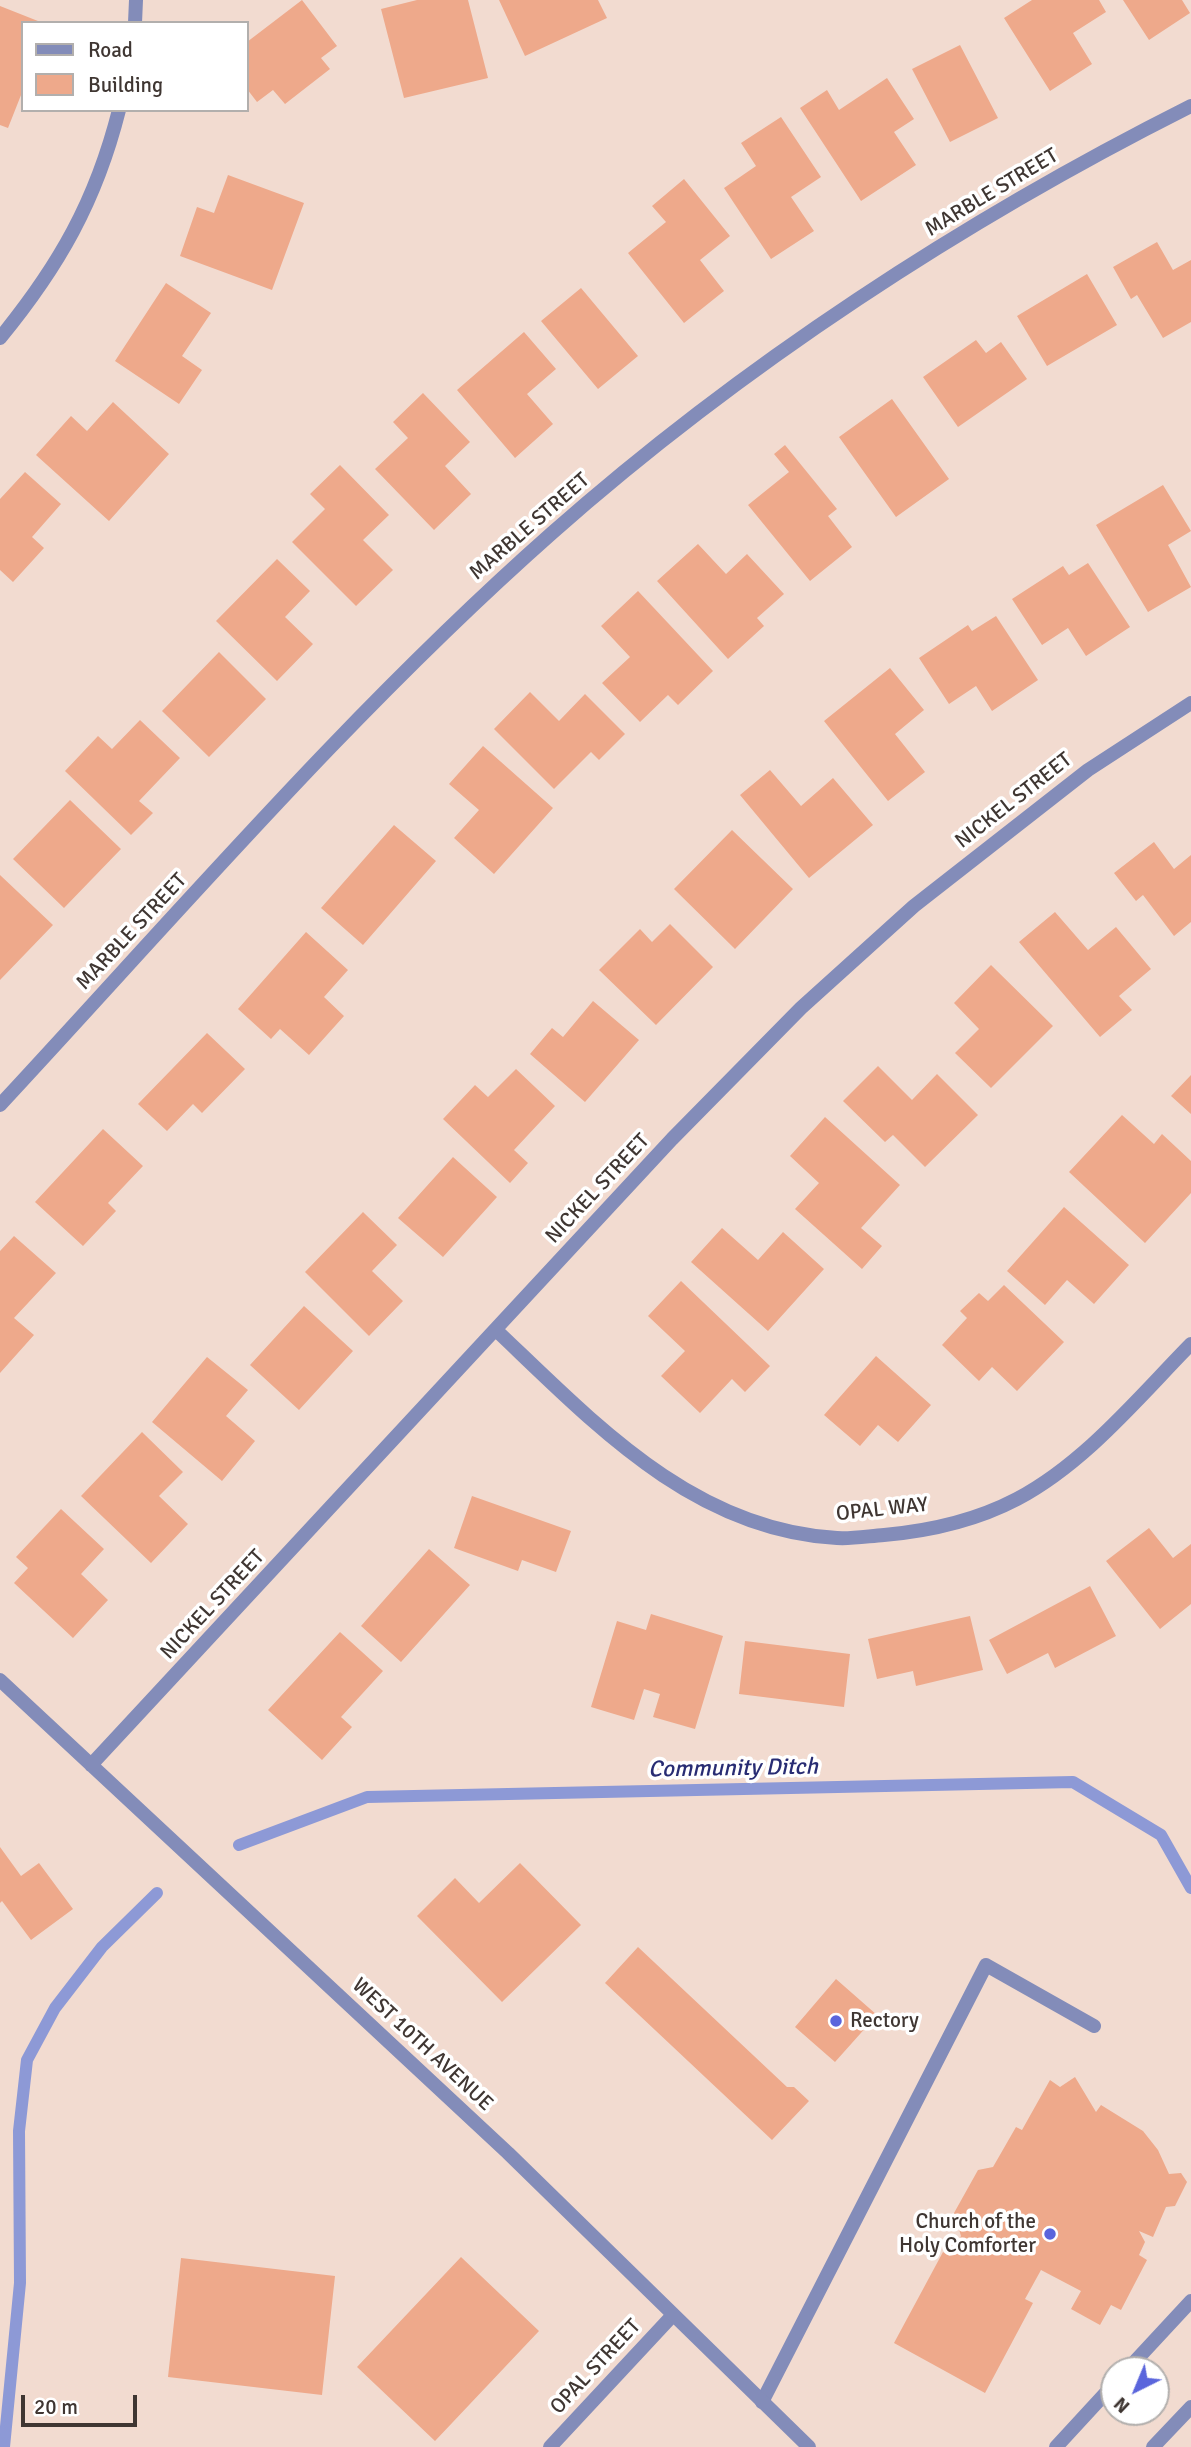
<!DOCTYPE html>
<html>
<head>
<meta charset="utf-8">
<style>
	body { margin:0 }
	#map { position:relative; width:1191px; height:2447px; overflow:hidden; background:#f2dbd0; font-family:Signika,sans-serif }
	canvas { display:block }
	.legend { position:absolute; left:21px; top:21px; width:228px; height:91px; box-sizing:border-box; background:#fff; border:2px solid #b2afad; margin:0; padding:9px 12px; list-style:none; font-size:21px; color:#3f3632 }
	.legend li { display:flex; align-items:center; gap:14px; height:35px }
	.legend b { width:35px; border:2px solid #b2afad }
	.north { position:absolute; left:1100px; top:2356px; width:70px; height:70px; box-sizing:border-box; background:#fff; border:2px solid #b2afad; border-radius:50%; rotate:223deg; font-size:19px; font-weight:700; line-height:28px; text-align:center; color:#3f3632 }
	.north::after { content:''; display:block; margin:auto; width:24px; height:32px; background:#5a65dc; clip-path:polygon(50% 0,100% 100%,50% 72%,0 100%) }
	.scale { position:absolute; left:21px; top:2395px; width:116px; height:32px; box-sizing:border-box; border:4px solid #3f3632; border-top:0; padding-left:9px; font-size:21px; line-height:24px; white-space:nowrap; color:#3f3632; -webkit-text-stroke:5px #fff; paint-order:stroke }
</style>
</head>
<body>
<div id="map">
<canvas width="1191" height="2447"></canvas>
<ul class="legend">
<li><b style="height:9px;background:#838cb9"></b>Road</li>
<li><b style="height:19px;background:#eea98b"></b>Building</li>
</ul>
<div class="north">N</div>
<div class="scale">20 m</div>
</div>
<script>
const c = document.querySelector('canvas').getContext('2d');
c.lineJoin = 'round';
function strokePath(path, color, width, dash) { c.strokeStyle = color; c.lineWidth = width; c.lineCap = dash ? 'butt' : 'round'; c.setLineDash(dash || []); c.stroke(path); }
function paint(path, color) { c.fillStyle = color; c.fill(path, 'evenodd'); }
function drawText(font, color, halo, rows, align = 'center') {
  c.font = font + ' Signika,sans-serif'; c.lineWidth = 7; c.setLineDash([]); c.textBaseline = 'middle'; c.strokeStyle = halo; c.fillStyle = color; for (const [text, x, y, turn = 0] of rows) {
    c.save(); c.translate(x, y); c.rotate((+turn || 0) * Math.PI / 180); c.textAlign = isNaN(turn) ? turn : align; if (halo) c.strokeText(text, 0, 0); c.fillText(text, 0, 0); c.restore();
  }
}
const stream = new Path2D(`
	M 239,1845 L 367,1797 L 1073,1782 L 1161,1835 L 1191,1888
	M 4,2447 L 20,2283 L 19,2131 L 27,2060 L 55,2008 L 102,1947 L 157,1893`);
const building = new Path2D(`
	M 302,0 L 337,46 L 321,58 L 330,69 L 285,104 L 273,90 L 257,102 L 247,89 L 247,42 Z
	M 417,0 L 468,0 L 488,78 L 404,98 L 381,9 Z
	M 499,0 L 598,0 L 607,18 L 525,56 Z
	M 1032,0 L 1099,0 L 1106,12 L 1073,33 L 1092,64 L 1050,91 L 1004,18 Z
	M 1123,0 L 1182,0 L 1190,13 L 1149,40 Z
	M 0,6 L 43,23 L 23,23 L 23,90 L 8,128 L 0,125 Z
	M 960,45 L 998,118 L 950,142 L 912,69 Z
	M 887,78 L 914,119 L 894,132 L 916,165 L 861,201 L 800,108 L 827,90 L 839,110 Z
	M 781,117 L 821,177 L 791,197 L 814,231 L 771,259 L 724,188 L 756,166 L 741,143 Z
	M 228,175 L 304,203 L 272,290 L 180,256 L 197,207 L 214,213 Z
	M 684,179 L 730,236 L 700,260 L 724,291 L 684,323 L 628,253 L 666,222 L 652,206 Z
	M 1157,242 L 1173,270 L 1191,260 L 1191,322 L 1163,338 L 1137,295 L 1131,299 L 1113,267 Z
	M 1087,274 L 1117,325 L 1047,366 L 1017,316 Z
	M 166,283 L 211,313 L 182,356 L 202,370 L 179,404 L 115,361 Z
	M 581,288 L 638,356 L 598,389 L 541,321 Z
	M 524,332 L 556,369 L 527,394 L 553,424 L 515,458 L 457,390 Z
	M 976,340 L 986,353 L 1001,342 L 1027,379 L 958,427 L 923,377 Z
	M 423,393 L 470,442 L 445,466 L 471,494 L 434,530 L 375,469 L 408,438 L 393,422 Z
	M 892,399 L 949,479 L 896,517 L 839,437 Z
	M 113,402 L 169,454 L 109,521 L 36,455 L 71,416 L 87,431 Z
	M 785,445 L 837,509 L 828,516 L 852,547 L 810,581 L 748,505 L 789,472 L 774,454 Z
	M 340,465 L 389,515 L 363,540 L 393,570 L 356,606 L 292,542 L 325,509 L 310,494 Z
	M 25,472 L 61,504 L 32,537 L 44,548 L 13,582 L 0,570 L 0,499 Z
	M 1163,485 L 1191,531 L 1168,545 L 1191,587 L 1148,612 L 1096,525 Z
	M 698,544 L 726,574 L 747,554 L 784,594 L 757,618 L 764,626 L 728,659 L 657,581 Z
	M 277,559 L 310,591 L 285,617 L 313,644 L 277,681 L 216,621 Z
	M 1088,563 L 1130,627 L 1086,656 L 1068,628 L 1042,645 L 1012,599 L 1063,566 L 1069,575 Z
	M 638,591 L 713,671 L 678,705 L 668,695 L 640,722 L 602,683 L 630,657 L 601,626 Z
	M 996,616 L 1038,680 L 992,711 L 976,686 L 949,704 L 919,658 L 968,625 L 972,631 Z
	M 219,652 L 266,699 L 209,757 L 162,711 Z
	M 890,668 L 924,710 L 895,734 L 925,772 L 888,801 L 824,721 Z
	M 530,692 L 559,721 L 585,694 L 625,734 L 599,760 L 591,752 L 554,789 L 494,729 Z
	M 140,720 L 180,758 L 139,801 L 153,813 L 131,835 L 65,771 L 98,736 L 112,749 Z
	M 483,746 L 553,808 L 494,874 L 454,838 L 479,810 L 449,784 Z
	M 770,770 L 801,806 L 833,778 L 873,825 L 809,878 L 740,795 Z
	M 70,800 L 121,849 L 64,908 L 13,859 Z
	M 394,825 L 436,861 L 363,945 L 321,908 Z
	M 732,830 L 793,889 L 735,949 L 674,889 Z
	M 1154,842 L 1174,869 L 1191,855 L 1191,922 L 1174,936 L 1143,895 L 1136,901 L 1114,873 Z
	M 0,875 L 53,925 L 0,980 Z
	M 1055,912 L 1088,950 L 1116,927 L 1151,969 L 1119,996 L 1132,1010 L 1100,1037 L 1019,942 Z
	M 670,924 L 713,967 L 656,1025 L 599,970 L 640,929 L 652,942 Z
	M 306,932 L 348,970 L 324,997 L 344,1016 L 309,1055 L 280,1029 L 271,1039 L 238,1009 Z
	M 991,965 L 1053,1026 L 991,1088 L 955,1053 L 979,1029 L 954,1003 Z
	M 593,1001 L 639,1040 L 585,1102 L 530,1054 L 552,1028 L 563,1037 Z
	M 207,1033 L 245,1069 L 202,1113 L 193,1104 L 167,1131 L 138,1104 Z
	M 878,1066 L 912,1100 L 937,1074 L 978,1115 L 925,1167 L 893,1135 L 885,1142 L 843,1101 Z
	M 516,1069 L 555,1106 L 514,1150 L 528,1163 L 510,1183 L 443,1119 L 475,1085 L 488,1097 Z
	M 1191,1075 L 1191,1114 L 1171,1096 Z
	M 1122,1115 L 1154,1144 L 1162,1134 L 1191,1161 L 1191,1193 L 1145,1243 L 1069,1172 Z
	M 825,1117 L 900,1185 L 861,1228 L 882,1246 L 862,1269 L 795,1209 L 819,1183 L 790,1156 Z
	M 103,1129 L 143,1166 L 108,1203 L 116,1211 L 83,1246 L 35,1202 Z
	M 453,1157 L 497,1197 L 443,1257 L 398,1218 Z
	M 1064,1207 L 1129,1265 L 1094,1304 L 1067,1280 L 1045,1305 L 1007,1271 Z
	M 363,1212 L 397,1245 L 372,1271 L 403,1301 L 369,1336 L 305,1272 Z
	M 722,1228 L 758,1260 L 783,1232 L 824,1269 L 768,1331 L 691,1262 Z
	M 14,1236 L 56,1273 L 14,1318 L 34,1335 L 0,1373 L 0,1251 Z
	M 681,1281 L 770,1366 L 745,1392 L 732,1379 L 700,1413 L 661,1376 L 685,1351 L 648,1316 Z
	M 1004,1285 L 1064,1342 L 1017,1391 L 992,1367 L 979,1381 L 942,1345 L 967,1318 L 960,1311 L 979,1293 L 988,1301 Z
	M 304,1306 L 353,1351 L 299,1410 L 250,1365 Z
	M 876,1356 L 931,1405 L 898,1442 L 878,1425 L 860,1446 L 824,1415 Z
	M 207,1357 L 248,1390 L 226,1416 L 255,1441 L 222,1481 L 152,1422 Z
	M 142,1432 L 183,1472 L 159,1496 L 188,1524 L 151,1563 L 81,1496 Z
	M 472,1496 L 571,1531 L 556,1572 L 522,1560 L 518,1571 L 454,1548 Z
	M 61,1509 L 104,1549 L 81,1574 L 108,1600 L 73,1638 L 14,1583 L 28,1568 L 16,1557 Z
	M 1149,1528 L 1173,1558 L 1191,1544 L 1191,1604 L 1160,1629 L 1106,1561 Z
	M 429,1549 L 470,1585 L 401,1662 L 361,1626 Z
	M 1090,1586 L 1116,1636 L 1055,1668 L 1048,1653 L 1007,1674 L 989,1640 Z
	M 651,1614 L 723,1636 L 695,1729 L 653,1717 L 660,1694 L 644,1689 L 634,1720 L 591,1707 L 617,1621 L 646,1630 Z
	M 970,1616 L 983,1670 L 916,1686 L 913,1671 L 877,1679 L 868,1639 Z
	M 340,1632 L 383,1671 L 341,1717 L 352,1727 L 322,1760 L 268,1710 Z
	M 745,1641 L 850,1654 L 844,1707 L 739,1694 Z
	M 0,1847 L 21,1876 L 39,1863 L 73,1909 L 31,1940 L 2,1901 L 0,1903 Z
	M 520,1863 L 581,1925 L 502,2002 L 417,1916 L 455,1878 L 479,1903 Z
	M 638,1947 L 787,2087 L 794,2087 L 809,2101 L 772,2140 L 605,1983 Z
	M 836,1979 L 877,2015 L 835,2062 L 795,2027 Z
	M 1075,2077 L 1096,2112 L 1101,2105 L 1143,2131 L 1158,2150 L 1169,2174 L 1181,2173 L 1187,2182 L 1175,2206 L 1166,2207 L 1153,2237 L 1139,2231 L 1145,2242 L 1139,2255 L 1147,2260 L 1121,2310 L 1111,2305 L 1100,2325 L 1071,2309 L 1081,2291 L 1041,2270 L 1025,2299 L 1033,2303 L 985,2393 L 894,2343 L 943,2252 L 950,2256 L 961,2236 L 954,2213 L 978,2170 L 993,2167 L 1016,2127 L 1022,2130 L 1050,2080 L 1060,2087 Z
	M 461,2257 L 539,2331 L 435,2441 L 357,2367 Z
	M 181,2258 L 335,2276 L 322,2395 L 168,2377 Z`);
const service = new Path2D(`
	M 1127,2370 L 1191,2301
	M 762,2402 L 986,1965 L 1094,2026
	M 550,2447 L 672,2316
	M 1056,2447 L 1114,2384
	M 1153,2447 L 1191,2407`);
const minor = new Path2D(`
	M 135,23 L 136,0
	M 0,338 C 59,266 96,201 119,110
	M 0,1105 C 180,911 354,708 552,533 C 742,365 964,220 1191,106
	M 496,1330 C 594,1423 693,1530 837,1538 C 852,1539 869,1536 884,1535 C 929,1531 977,1520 1017,1499 C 1085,1463 1138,1398 1191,1344
	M 0,1680 L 508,2153 L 809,2447
	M 91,1765 L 672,1139 L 801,1008 L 914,906 L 1088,770 L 1191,703`);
const markers = [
	[836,2021,7,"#5a65dc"],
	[1050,2234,7,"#5a65dc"]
];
const streetNames = [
	["MARBLE STREET",992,193,-31],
	["MARBLE STREET",530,527,-41],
	["NICKEL STREET",1014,801,-38],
	["MARBLE STREET",132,932,-47],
	["NICKEL STREET",598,1189,-47],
	["OPAL WAY",882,1510,-6],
	["NICKEL STREET",213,1605,-47],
	["WEST 10TH AVENUE",422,2045,43],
	["OPAL STREET",596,2367,-47]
];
const poiNames = [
	["Rectory",850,2021],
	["Church of the",1036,2222,"right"],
	["Holy Comforter",1036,2246,"right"]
];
const waterNames = [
	["Community Ditch",733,1769,-1]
];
strokePath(stream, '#8d99d6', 12);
paint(building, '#eea98b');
strokePath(service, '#838cb9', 14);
strokePath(minor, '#838cb9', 14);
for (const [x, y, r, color] of markers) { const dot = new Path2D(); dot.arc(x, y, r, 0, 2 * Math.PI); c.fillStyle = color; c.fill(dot); strokePath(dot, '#fff', 2.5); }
drawText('21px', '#3f3632', '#fff', streetNames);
drawText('21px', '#3f3632', '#fff', poiNames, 'left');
drawText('italic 23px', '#282c73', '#fff', waterNames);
</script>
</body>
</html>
